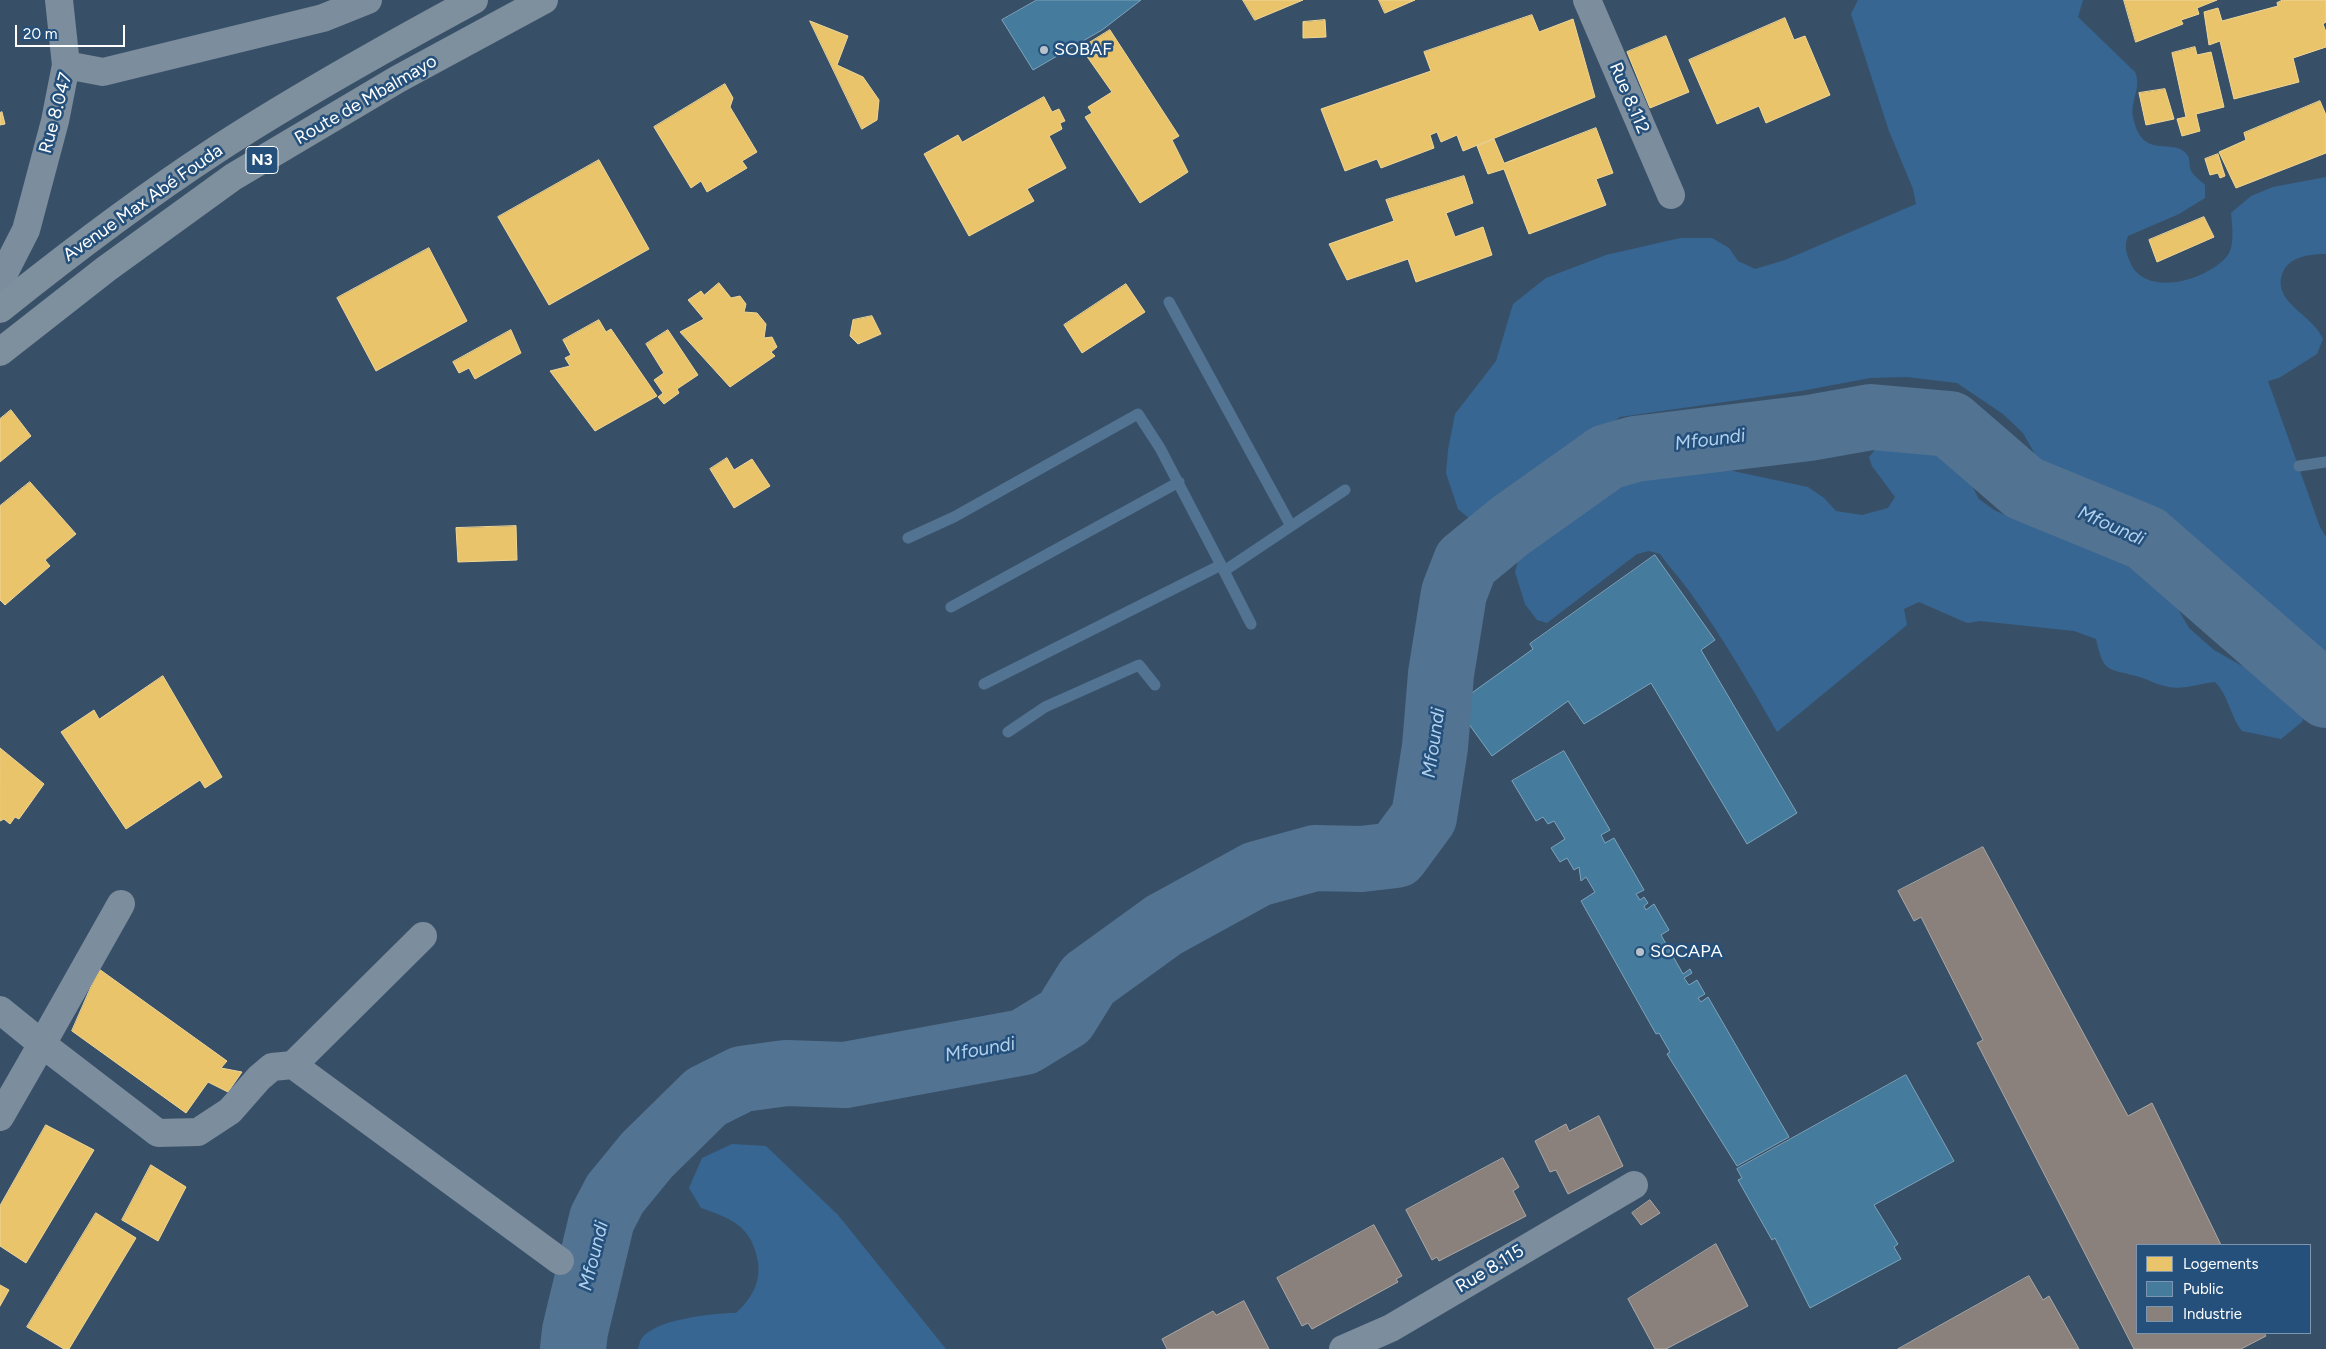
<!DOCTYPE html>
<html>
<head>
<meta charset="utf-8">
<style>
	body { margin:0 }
	#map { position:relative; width:2326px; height:1349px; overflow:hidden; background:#385067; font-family:Figtree,sans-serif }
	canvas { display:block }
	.legend { position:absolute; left:2136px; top:1244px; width:175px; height:90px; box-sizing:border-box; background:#24507b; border:1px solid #7c96b0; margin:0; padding:6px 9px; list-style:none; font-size:15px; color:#fff }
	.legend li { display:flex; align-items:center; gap:10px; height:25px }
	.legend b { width:25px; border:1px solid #7c96b0 }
	.scale { position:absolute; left:15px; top:25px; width:110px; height:22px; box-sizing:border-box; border:2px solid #fff; border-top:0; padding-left:6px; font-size:15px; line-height:18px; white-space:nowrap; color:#fff; -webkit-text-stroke:4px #24507b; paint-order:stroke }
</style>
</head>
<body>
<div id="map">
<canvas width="2326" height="1349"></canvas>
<ul class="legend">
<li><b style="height:14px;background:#e9c46a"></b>Logements</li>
<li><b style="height:14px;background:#457b9d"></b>Public</li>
<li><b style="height:14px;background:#8a817c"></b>Industrie</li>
</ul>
<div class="scale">20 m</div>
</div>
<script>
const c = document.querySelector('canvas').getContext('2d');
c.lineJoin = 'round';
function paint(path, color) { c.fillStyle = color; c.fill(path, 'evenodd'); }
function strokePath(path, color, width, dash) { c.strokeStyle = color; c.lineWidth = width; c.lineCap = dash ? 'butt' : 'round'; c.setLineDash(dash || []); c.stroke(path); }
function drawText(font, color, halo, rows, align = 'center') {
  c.font = font + ' Figtree,sans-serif'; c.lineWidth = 5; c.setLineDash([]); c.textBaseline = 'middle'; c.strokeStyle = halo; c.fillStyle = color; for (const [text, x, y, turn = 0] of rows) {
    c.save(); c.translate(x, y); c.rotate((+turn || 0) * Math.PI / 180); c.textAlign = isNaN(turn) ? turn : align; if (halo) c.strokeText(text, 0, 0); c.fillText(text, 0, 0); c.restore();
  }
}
const green = new Path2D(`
	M 1858,0 L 2083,0 L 2078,17 L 2135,72 C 2142,89 2130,99 2133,117 C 2142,163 2175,135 2188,156 C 2190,159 2189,164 2190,168 C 2192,175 2200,180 2205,185 L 2205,198 L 2179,214 L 2128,236 C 2124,247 2126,252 2130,262 C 2145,299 2209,280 2228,255 C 2235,245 2232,224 2231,213 L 2251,196 L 2273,187 L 2326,177 L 2326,254 C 2311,254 2292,256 2284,270 C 2268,301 2313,314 2323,339 L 2317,354 L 2279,378 L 2268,381 L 2320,527 L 2326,537 L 2326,664 L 2273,637 L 2231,611 L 2207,586 L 2197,558 L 2176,534 L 2144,517 L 2116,506 L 2103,493 L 2061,481 L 2044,470 L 2023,433 L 2003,414 L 1957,383 L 1907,377 L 1870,378 L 1801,391 L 1620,417 L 1536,480 L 1487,514 L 1470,519 L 1458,509 L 1446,473 L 1448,450 L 1455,414 L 1496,361 L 1513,304 L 1546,278 L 1606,255 L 1680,238 L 1712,238 L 1729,248 L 1738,261 L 1755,269 L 1785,260 L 1916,204 L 1913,189 L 1889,131 L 1851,14 Z
	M 1897,438 L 1936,439 L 1952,454 L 1965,473 L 1979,499 L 1994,510 L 2016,520 L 2146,564 L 2160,578 L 2189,628 L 2214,650 L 2295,696 L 2305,715 L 2302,722 L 2281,739 L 2242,731 C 2230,716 2229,696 2215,682 C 2200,683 2184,690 2169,687 C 2157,685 2148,679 2136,676 C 2106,668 2104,673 2096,639 L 2074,631 L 1980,621 L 1967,623 L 1919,602 L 1904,609 L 1907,625 L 1777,732 C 1750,684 1722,636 1689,591 C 1680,578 1669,567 1660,554 L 1649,551 L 1637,554 L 1547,623 L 1537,620 L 1525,604 L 1515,572 L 1519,557 L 1531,540 L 1548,528 L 1588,507 L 1624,483 L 1639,478 L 1728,470 L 1808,487 L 1824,498 L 1836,511 L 1862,515 L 1888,508 L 1895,497 L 1872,466 L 1869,457 L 1883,440 Z
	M 732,1144 L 766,1146 L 838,1215 L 946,1349 L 638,1349 C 639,1346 640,1340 642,1338 C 656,1319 714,1313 736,1313 C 751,1299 761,1283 758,1262 C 752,1227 733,1219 701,1208 L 689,1188 L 702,1158 Z`);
const homes = new Path2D(`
	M 1243,0 L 1303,0 L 1255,20 Z
	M 1379,0 L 1415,0 L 1385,13 Z
	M 2124,0 L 2217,0 L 2197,8 L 2199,14 L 2181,20 L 2183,24 L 2136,42 Z
	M 2283,0 L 2326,0 L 2326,22 L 2323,24 L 2326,32 L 2326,47 L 2293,58 L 2299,82 L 2234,99 L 2220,41 L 2209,45 L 2204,12 L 2218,8 L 2222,21 L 2278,6 L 2277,3 Z
	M 1532,15 L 1539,32 L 1573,19 L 1595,97 L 1463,151 L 1457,135 L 1441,142 L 1437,132 L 1430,135 L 1434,148 L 1381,168 L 1377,159 L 1345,171 L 1321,109 L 1431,71 L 1424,52 Z
	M 1785,18 L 1794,40 L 1805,36 L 1830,95 L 1766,123 L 1759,106 L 1717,124 L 1689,60 Z
	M 1325,20 L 1326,37 L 1303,38 L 1303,22 Z
	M 810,21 L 848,36 L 837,65 L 863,77 L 879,100 L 877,120 L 862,129 Z
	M 1110,30 L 1179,136 L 1172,140 L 1188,172 L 1140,203 L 1085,117 L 1092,113 L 1088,107 L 1112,92 L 1081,48 Z
	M 1666,36 L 1689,92 L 1650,108 L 1627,52 Z
	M 2195,47 L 2197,55 L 2211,52 L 2224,107 L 2196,114 L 2200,131 L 2182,136 L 2177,119 L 2186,117 L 2172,53 Z
	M 725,84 L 733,98 L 730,107 L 757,152 L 742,161 L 747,168 L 707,192 L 701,181 L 691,188 L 654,127 Z
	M 2165,89 L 2174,119 L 2146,125 L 2139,93 Z
	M 1044,97 L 1052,112 L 1059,109 L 1065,121 L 1060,123 L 1062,129 L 1049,136 L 1066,168 L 1027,189 L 1034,201 L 969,236 L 924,154 L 958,135 L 962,142 Z
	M 2320,101 L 2326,115 L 2326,153 L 2236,188 L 2219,152 L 2246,140 L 2244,133 Z
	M 2,112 L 5,124 L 0,125 L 0,113 Z
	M 1596,128 L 1613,173 L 1596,179 L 1606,205 L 1529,234 L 1504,169 L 1488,174 L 1477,146 L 1494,139 L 1504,163 Z
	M 2218,154 L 2225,176 L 2220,178 L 2218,173 L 2210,175 L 2205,159 Z
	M 599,160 L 649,249 L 549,305 L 498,217 Z
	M 1464,176 L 1473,203 L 1446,213 L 1455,237 L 1483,227 L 1492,255 L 1416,282 L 1408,259 L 1347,280 L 1329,244 L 1394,221 L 1386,200 Z
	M 2204,217 L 2214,237 L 2157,262 L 2149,240 Z
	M 429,248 L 467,321 L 376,371 L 337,298 Z
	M 719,283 L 731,298 L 740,296 L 746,304 L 744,312 L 757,313 L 766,324 L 764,338 L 772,337 L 777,347 L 771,352 L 775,356 L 730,387 L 680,332 L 704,319 L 688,300 L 701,291 L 704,295 Z
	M 1126,284 L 1145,312 L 1082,353 L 1064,325 Z
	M 872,316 L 881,334 L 858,344 L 850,336 L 853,320 Z
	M 599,320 L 606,332 L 611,329 L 657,396 L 595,431 L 550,371 L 570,366 L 565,358 L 571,355 L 563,340 Z
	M 511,330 L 521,353 L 475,379 L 469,368 L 459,373 L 453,362 Z
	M 668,330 L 698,375 L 677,389 L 679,393 L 664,404 L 658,397 L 663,393 L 654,380 L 664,373 L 646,344 Z
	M 11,410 L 31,436 L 0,462 L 0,419 Z
	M 727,458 L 734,470 L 752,459 L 770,486 L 734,508 L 710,469 Z
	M 30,482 L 76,534 L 45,560 L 50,566 L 5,605 L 0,600 L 0,506 Z
	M 516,526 L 517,560 L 458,562 L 456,528 Z
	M 163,676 L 222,777 L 205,788 L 200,780 L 126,829 L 61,732 L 94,710 L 99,719 Z
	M 0,748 L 44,784 L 19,819 L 15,817 L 10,824 L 4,819 L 0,821 Z
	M 99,969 L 227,1061 L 221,1068 L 242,1072 L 228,1092 L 208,1082 L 186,1113 L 72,1031 Z
	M 46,1125 L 94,1150 L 26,1263 L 0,1246 L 0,1206 Z
	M 151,1165 L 186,1187 L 158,1241 L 122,1220 Z
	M 96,1213 L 136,1238 L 69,1349 L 64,1349 L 27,1327 Z
	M 0,1285 L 9,1290 L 0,1306 Z`);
const public = new Path2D(`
	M 1037,0 L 1141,0 L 1102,30 L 1033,70 L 1002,20 Z
	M 1655,555 L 1715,640 L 1701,650 L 1797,813 L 1747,844 L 1651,683 L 1584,724 L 1568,701 L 1492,756 L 1455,705 L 1533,649 L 1530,644 Z
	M 1564,751 L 1610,830 L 1601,835 L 1605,843 L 1614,838 L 1644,890 L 1636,894 L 1640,900 L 1644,897 L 1648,903 L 1644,906 L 1646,910 L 1654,904 L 1669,930 L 1661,935 L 1683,974 L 1690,969 L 1692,973 L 1684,978 L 1689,985 L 1697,980 L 1705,994 L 1698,998 L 1701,1002 L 1708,997 L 1789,1137 L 1737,1166 L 1667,1054 L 1670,1052 L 1659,1033 L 1656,1034 L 1581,901 L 1595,892 L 1586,877 L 1581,881 L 1579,867 L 1574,870 L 1567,858 L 1560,862 L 1551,848 L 1565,839 L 1554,821 L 1548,824 L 1543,817 L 1536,821 L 1512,781 Z
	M 1906,1075 L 1954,1161 L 1874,1205 L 1898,1244 L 1894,1247 L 1901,1259 L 1810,1308 L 1775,1238 L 1772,1240 L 1738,1180 L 1742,1178 L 1737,1169 Z`);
const industry = new Path2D(`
	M 1983,847 L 2128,1116 L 2152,1103 L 2221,1245 L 2137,1245 L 2137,1333 L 2264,1333 L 2266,1336 L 2241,1349 L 2134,1349 L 1977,1043 L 1983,1040 L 1921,917 L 1914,921 L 1898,891 Z
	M 1599,1116 L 1623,1166 L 1568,1194 L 1556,1170 L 1550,1172 L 1535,1141 L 1566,1124 L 1569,1131 Z
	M 1503,1158 L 1519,1187 L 1513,1191 L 1526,1216 L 1439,1261 L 1437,1257 L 1432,1260 L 1406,1210 Z
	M 1650,1200 L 1660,1213 L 1641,1225 L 1632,1213 Z
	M 1374,1225 L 1402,1276 L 1396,1279 L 1398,1282 L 1312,1329 L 1308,1323 L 1302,1326 L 1277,1278 Z
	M 1716,1244 L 1748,1306 L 1666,1349 L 1655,1349 L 1628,1299 Z
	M 2029,1276 L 2043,1300 L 2049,1296 L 2079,1349 L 1898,1349 Z
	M 1244,1301 L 1269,1349 L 1167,1349 L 1162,1339 L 1213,1311 L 1216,1315 Z`);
const stream = new Path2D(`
	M 1169,302 L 1291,526
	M 2299,466 L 2326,462
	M 908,538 L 954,517 L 1138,414 L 1160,448 L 1221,565 L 984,684
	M 951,607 L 1179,482
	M 1251,624 L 1224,571 L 1345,490
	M 1008,732 L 1045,707 L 1139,665 L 1155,685`);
const river = new Path2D(`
	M 573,1349 L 575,1331 L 602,1219 L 615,1194 L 647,1155 L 706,1097 L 742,1079 L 786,1073 L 845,1075 L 1024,1042 L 1065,1017 L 1088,980 L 1164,925 L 1257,874 L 1315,858 L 1361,859 L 1396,855 L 1424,817 L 1435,747 L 1441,674 L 1454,593 L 1466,562 L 1510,526 L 1607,457 L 1635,449 L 1809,428 L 1871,417 L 1950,424 L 2024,488 L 2146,538 L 2326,695`);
const street = new Path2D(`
	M 59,0 L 66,65
	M 1587,0 L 1671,195
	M 0,281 L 26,230 L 55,121 L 66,65 L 103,72 L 323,18 L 368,0
	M 121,904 L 42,1044 L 158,1133 L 198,1132 L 230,1111 L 259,1078 L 272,1067 L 293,1065 L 560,1261
	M 0,1010 L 42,1044 L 0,1117
	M 293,1065 L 423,936
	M 1343,1349 L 1391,1328 L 1634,1185`);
const highway = new Path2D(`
	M 0,309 C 70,253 141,199 216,150 C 299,96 387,47 474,0
	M 0,352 L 106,269 L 233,177 L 398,79 L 544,0`);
const markers = [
	[1044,50,5,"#b9c2ca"],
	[1640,952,5,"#b9c2ca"]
];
const shields = [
	[262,160,32]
];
const shieldNames = [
	["N3",262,160]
];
const poiNames = [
	["SOBAF",1054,50],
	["SOCAPA",1650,952]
];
const streetNames = [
	["Rue 8.112",1629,98,67],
	["Route de Mbalmayo",366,100,-30],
	["Rue 8.047",56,113,-75],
	["Avenue Max Abé Fouda",143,203,-35],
	["Rue 8.115",1490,1269,-31]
];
const waterNames = [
	["Mfoundi",1710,440,-7],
	["Mfoundi",2111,526,24],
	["Mfoundi",1434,743,-82],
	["Mfoundi",980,1050,-10],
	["Mfoundi",594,1256,-76]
];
paint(green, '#376692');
paint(homes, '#e9c46a');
strokePath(homes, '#f0d697', 1);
paint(public, '#457b9d');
strokePath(public, '#7da3ba', 1);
paint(industry, '#8a817c');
strokePath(industry, '#ada7a3', 1);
strokePath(stream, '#537393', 11);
strokePath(river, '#537393', 66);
strokePath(street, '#7c8d9e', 28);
strokePath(highway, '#7e8f9e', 28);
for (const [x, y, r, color] of markers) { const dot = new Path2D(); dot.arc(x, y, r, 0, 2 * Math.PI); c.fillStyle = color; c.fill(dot); strokePath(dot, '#24507b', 2); }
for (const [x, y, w] of shields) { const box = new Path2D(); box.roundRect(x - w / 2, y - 13.5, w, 27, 4); c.fillStyle = '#24507b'; c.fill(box); strokePath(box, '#fff', 1); }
drawText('bold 16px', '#fff', null, shieldNames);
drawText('18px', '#fff', '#24507b', poiNames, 'left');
drawText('18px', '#fff', '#24507b', streetNames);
drawText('italic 19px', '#b2d1ed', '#24507b', waterNames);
</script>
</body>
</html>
